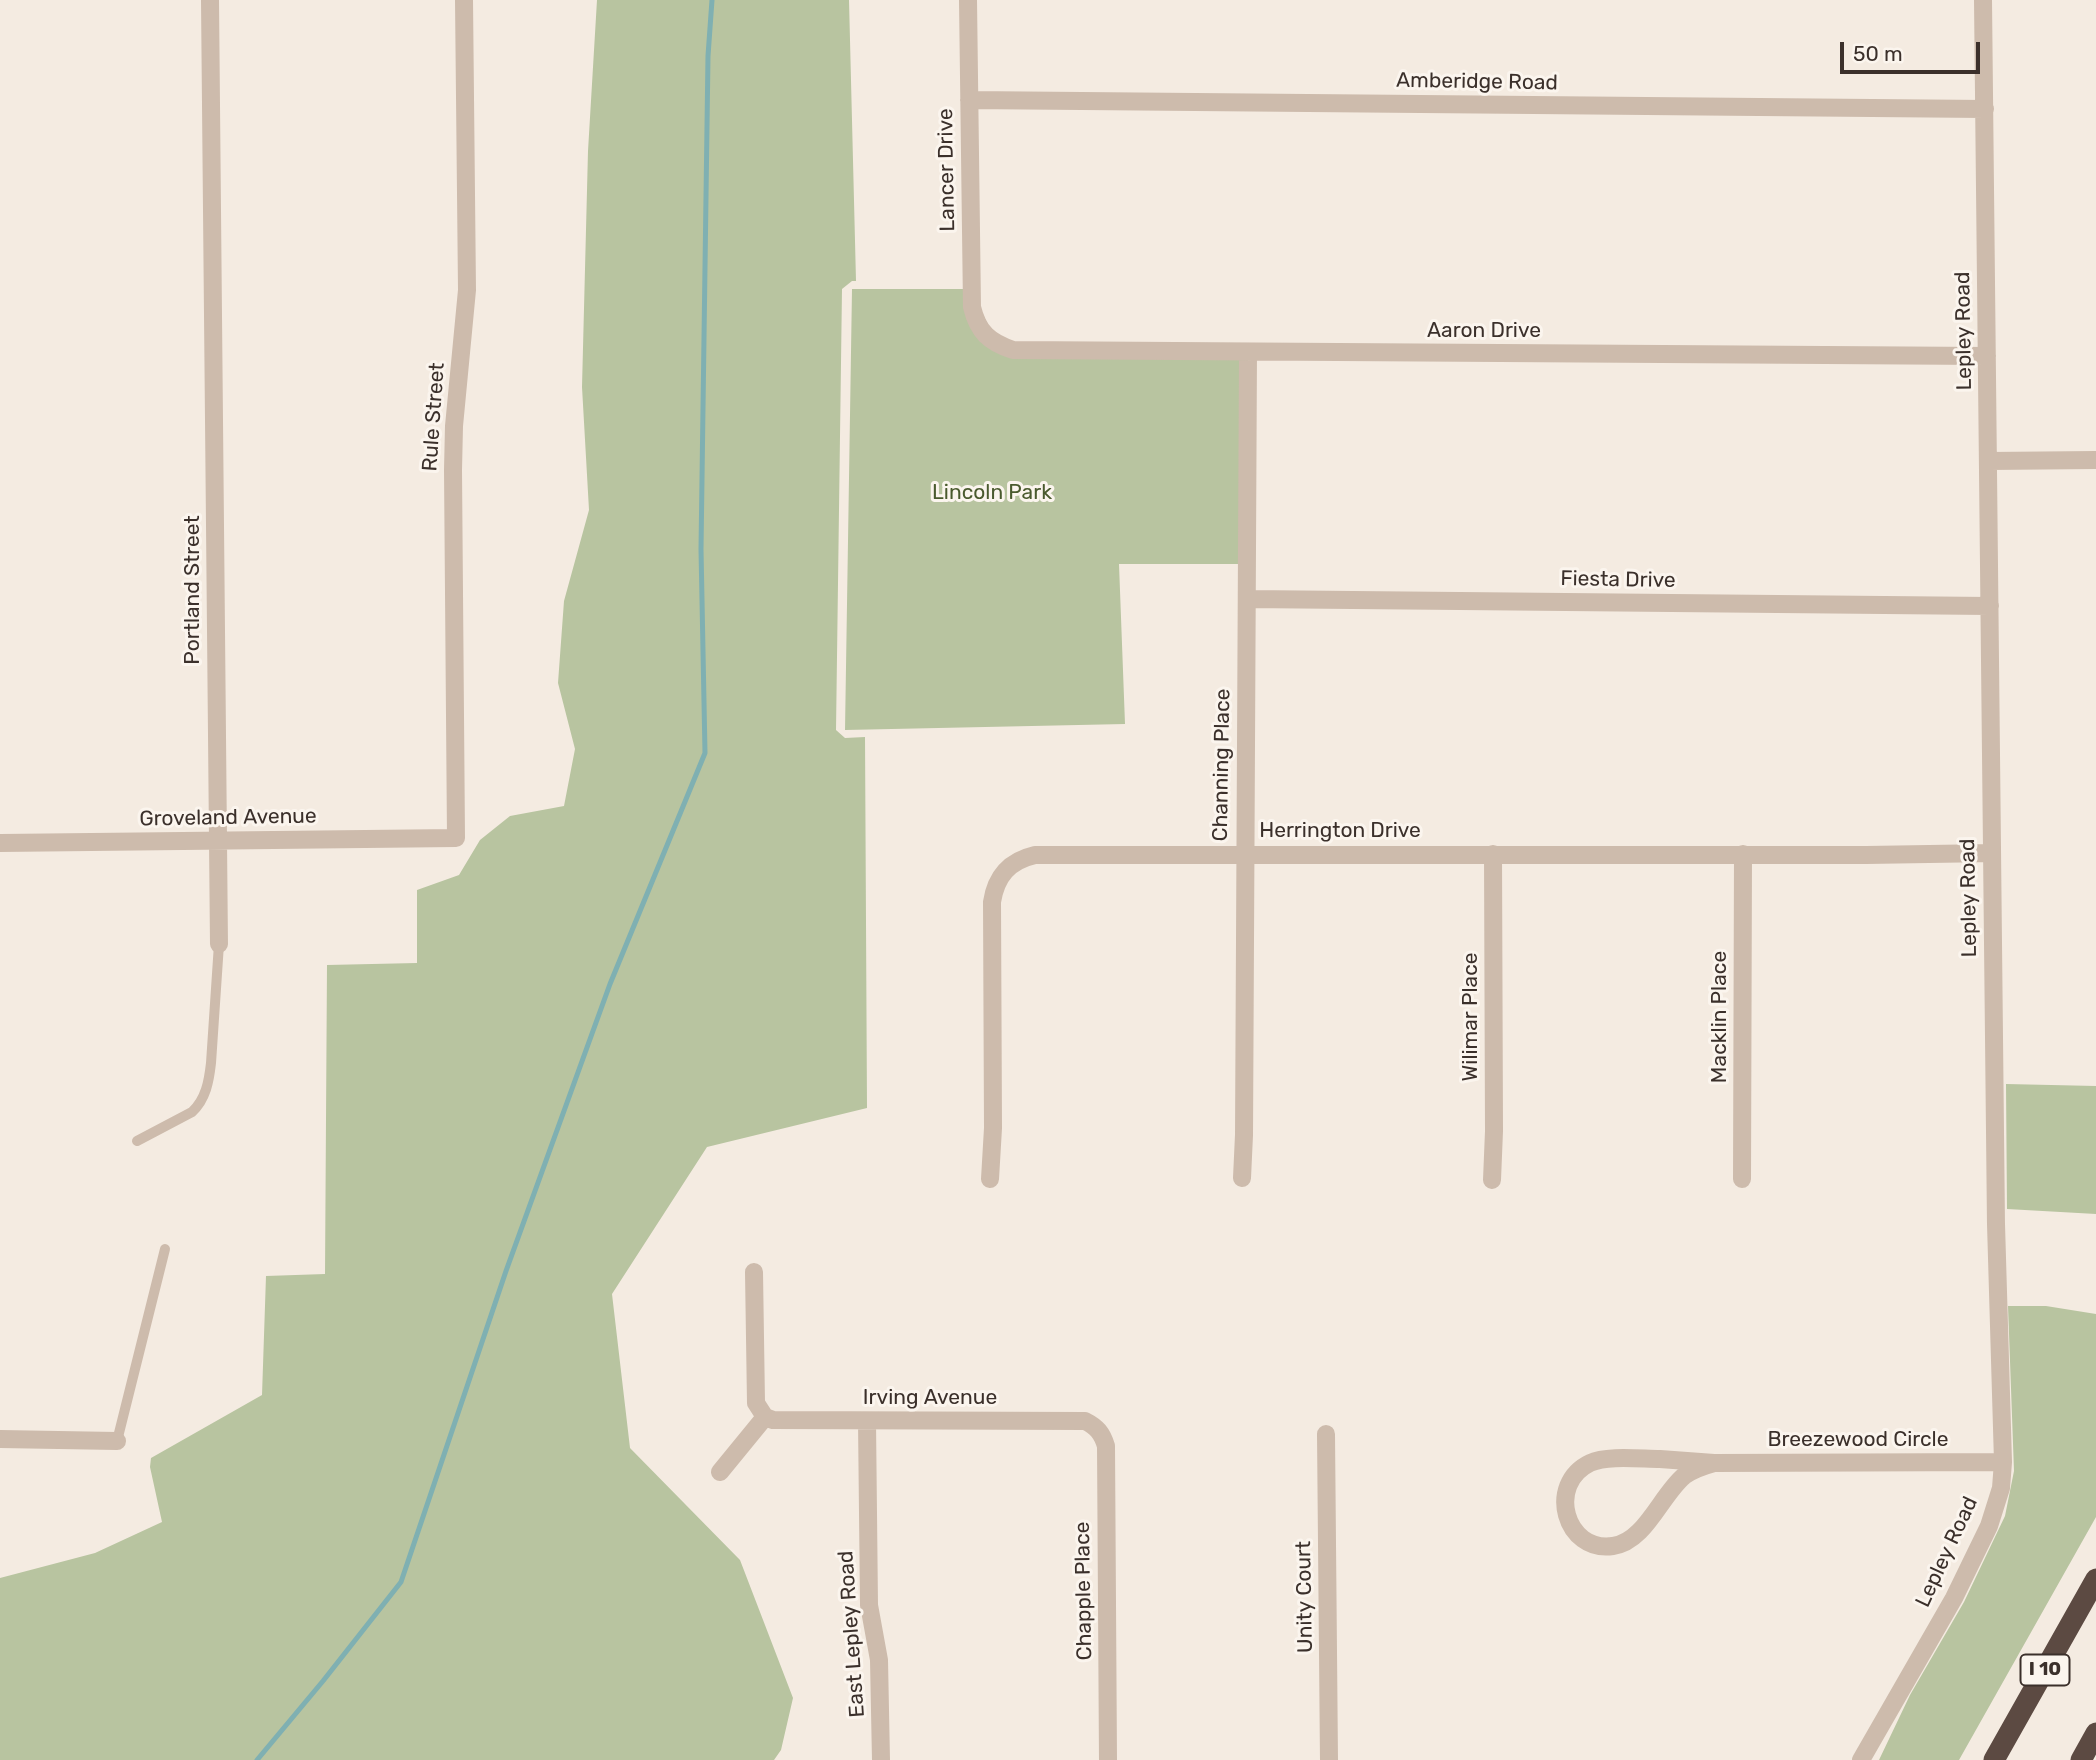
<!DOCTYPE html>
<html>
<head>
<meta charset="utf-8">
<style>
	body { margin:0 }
	#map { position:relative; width:2096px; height:1760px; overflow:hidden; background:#f4ebe1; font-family:Rubik,sans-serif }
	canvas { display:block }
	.scale { position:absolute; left:1840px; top:42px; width:140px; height:32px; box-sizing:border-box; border:4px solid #3b302b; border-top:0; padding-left:9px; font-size:21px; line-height:24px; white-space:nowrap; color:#3b302b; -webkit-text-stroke:5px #fbf5ee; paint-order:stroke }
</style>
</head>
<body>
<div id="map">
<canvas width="2096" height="1760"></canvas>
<div class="scale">50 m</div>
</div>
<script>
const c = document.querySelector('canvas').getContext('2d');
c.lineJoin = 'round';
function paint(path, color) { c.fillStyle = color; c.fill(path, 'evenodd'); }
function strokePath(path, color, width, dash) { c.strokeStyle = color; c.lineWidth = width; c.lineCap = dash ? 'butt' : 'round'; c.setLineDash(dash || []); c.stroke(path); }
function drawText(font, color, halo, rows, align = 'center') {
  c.font = font + ' Rubik,sans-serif'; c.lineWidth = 6; c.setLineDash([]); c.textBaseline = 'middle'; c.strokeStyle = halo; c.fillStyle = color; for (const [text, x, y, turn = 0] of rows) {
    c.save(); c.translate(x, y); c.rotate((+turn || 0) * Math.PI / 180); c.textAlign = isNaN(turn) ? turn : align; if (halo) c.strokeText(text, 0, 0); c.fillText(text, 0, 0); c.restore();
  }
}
const green = new Path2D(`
	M 597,0 L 849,0 L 856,281 L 852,281 L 842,289 L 836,730 L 845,738 L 865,737 L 867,1108 L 707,1147 L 612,1294 L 630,1448 L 740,1560 L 793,1698 L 781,1750 L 774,1760 L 0,1760 L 0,1578 L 95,1553 L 162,1522 L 150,1467 L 151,1458 L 262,1395 L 266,1276 L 325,1274 L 327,965 L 417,963 L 417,890 L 459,875 L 480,840 L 510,816 L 564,806 L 575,749 L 558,683 L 564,601 L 589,510 L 582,387 L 588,151 Z
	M 852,289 L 971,289 L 997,344 L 1248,352 L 1247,564 L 1119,564 L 1125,724 L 845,730 Z
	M 2006,1084 L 2096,1086 L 2096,1214 L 2007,1209 Z
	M 2008,1306 L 2046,1306 L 2096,1314 L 2096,1517 L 1959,1760 L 1879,1760 L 1910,1695 L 1964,1602 L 2005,1516 L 2014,1471 Z`);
const stream = new Path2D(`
	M 257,1760 L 323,1681 L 401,1582 L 506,1271 L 610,984 L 705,753 L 701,549 L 708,56 L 712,0`);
const service = new Path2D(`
	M 137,1141 L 192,1112 C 206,1099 209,1081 211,1063 L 219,944
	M 117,1441 L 165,1249`);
const minor = new Path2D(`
	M 210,0 L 219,944
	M 968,0 L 972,307 C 978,332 989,342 1013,350 L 1987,356
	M 969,100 L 1985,109
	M 1989,461 L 2096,460
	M 1247,599 L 1990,606
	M 0,843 L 456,838 L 453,470 L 454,426 L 467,290 L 464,0
	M 1242,1178 L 1244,1135 L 1248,352
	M 990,1179 L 993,1128 L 992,902 C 996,876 1009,861 1035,855 L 1866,855 L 1992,853
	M 1742,1179 L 1743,854
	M 1492,1180 L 1494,1131 L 1493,854
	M 754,1272 L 756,1403 L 765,1417
	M 765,1417 L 773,1420 L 1085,1421 C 1097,1427 1102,1433 1106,1446 L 1108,1760
	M 867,1421 L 869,1605 L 879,1660 L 881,1760
	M 1326,1434 L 1329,1760
	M 0,1439 L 117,1441
	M 1660,1459 L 1714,1463 C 1703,1466 1693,1469 1684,1476 C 1661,1495 1645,1542 1613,1546 C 1565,1553 1546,1484 1590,1463 C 1607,1455 1641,1459 1660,1459 Z
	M 1714,1463 L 2003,1462
	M 720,1472 L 765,1417
	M 1861,1760 L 1954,1598 L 1989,1526 L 2001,1488 L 2003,1462 L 1996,1224 L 1983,0`);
const motorway = new Path2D(`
	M 1994,1760 L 2096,1579
	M 2081,1760 L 2096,1733`);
const shields = [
	[2045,1670,49]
];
const shieldNames = [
	["I 10",2045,1670]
];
const streetNames = [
	["Amberidge Road",1477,82,1],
	["Lancer Drive",947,170,-91],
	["Aaron Drive",1484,331],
	["Lepley Road",1964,331,-91],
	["Rule Street",434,417,-86],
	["Fiesta Drive",1618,580,1],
	["Portland Street",193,590,-90],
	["Channing Place",1222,765,-89],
	["Groveland Avenue",228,818,-1],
	["Herrington Drive",1340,831],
	["Lepley Road",1969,898,-91],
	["Wilimar Place",1471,1017,-90],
	["Macklin Place",1720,1017,-90],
	["Irving Avenue",930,1398],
	["Breezewood Circle",1858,1440],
	["Lepley Road",1947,1552,-65],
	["Chapple Place",1084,1591,-91],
	["Unity Court",1305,1597,-91],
	["East Lepley Road",852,1634,-94]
];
const parkNames = [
	["Lincoln Park",992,493]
];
paint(green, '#b8c4a0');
strokePath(stream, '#7fb0b2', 5);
strokePath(service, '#cdbbac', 10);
strokePath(minor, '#cdbbac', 18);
strokePath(motorway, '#5c4a42', 21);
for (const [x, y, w] of shields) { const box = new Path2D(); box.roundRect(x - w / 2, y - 15.5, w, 31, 5); c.fillStyle = '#fbf5ee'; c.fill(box); strokePath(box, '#3b302b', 2); }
drawText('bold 19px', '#3b302b', null, shieldNames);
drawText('21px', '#3b302b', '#fbf5ee', streetNames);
drawText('21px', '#4a5a2e', '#fbf5ee', parkNames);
</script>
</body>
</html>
